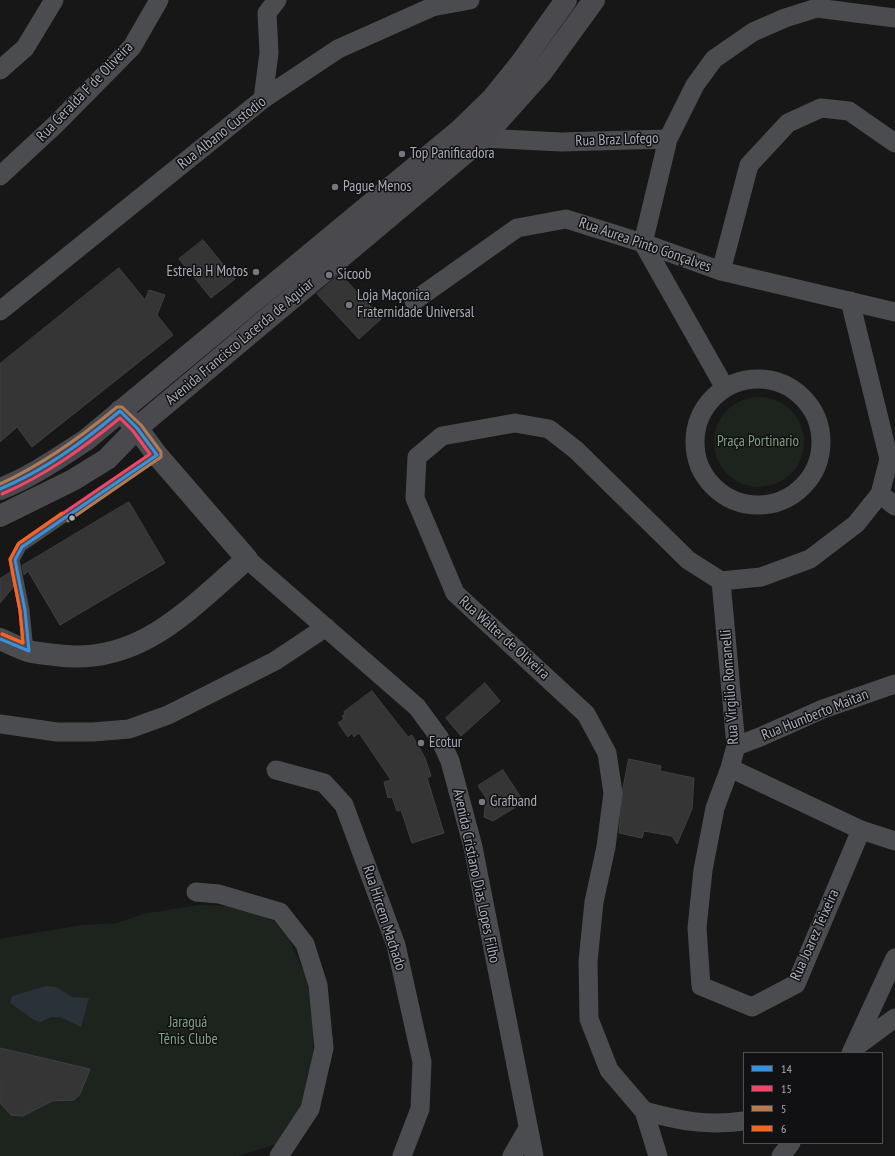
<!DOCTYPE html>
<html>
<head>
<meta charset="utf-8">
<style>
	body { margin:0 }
	#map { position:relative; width:895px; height:1156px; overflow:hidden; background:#171717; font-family:"PT Sans Narrow",sans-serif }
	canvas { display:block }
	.legend { position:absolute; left:743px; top:1052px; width:140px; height:92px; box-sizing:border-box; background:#111113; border:1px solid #4d4f55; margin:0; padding:5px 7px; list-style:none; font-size:12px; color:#a8adb8 }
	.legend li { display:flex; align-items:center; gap:8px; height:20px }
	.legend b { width:20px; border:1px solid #4d4f55 }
</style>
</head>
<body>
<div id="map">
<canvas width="895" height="1156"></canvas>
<ul class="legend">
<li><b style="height:5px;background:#3a90db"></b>14</li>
<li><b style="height:5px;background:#f34667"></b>15</li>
<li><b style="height:5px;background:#b07c57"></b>5</li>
<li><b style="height:5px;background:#f26522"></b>6</li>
</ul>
</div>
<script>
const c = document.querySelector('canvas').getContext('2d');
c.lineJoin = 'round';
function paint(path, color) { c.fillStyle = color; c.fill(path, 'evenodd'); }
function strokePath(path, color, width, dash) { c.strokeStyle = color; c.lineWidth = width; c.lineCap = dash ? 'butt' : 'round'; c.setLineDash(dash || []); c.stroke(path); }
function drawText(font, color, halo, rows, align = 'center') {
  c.font = font + ' "PT Sans Narrow",sans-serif'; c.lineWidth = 3; c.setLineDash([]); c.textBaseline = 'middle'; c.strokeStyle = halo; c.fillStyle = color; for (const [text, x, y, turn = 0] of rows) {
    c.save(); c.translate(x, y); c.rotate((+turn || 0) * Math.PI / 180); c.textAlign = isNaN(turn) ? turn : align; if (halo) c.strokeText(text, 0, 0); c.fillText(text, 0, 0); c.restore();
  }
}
const green = new Path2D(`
	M714 442a45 45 0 1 1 90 0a45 45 0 1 1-90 0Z
	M 198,905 L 229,906 L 253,912 L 275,922 L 289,939 L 307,979 L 315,1019 L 313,1052 L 302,1102 L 293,1123 L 280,1143 L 238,1156 L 0,1156 L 0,939 L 82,925 L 117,923 L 143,914 Z`);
const water = new Path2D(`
	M 46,986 L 56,987 L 72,997 L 89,998 L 81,1027 L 60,1017 L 52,1017 L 40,1022 L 34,1020 L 10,1003 L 12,996 Z`);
const building = new Path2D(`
	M 203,240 L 235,279 L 211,298 L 179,259 Z
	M 119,268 L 145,300 L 149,290 L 165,295 L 157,315 L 173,335 L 32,447 L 17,427 L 0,442 L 0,364 Z
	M 340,274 L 382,318 L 359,339 L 317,294 Z
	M 129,502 L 165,563 L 60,625 L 28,571 L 24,575 L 22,566 Z
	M 11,572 L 14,586 L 0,603 L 0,579 Z
	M 485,683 L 500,701 L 461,736 L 446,718 Z
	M 372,691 L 408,737 L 412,735 L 425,758 L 431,776 L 427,778 L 444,833 L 412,843 L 401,810 L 397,811 L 392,797 L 388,798 L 384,782 L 391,780 L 359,733 L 354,737 L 352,733 L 348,737 L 338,723 L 344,719 L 342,716 L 345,714 L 344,712 Z
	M 629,759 L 661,766 L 660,771 L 694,778 L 692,809 L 677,844 L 672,836 L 644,831 L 642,838 L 619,833 L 623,788 Z
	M 503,770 L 524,802 L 493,821 L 484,817 L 486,798 L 478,786 Z
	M 0,1048 L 90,1069 L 80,1094 L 74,1100 L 52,1101 L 23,1116 L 11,1115 L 0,1103 Z`);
const service = new Path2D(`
	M 29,651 L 25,610 L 15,560 L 22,547 L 157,455`);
const minor = new Path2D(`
	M 0,70 L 25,48 L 54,0
	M 263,99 L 269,53 L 267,13 L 277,0
	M 483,138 L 561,142 L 668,139 L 643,243 L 725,388
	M 668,139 L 695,85 L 714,59 L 753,32 L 785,18 L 817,8 L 895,18
	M 0,176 L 55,125 L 132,47 L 159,0
	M 721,271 L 749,165 L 788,123 L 821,108 L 849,111 L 895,143
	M 414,301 L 517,228 L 566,219 L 643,243 L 721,271 L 895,312
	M 0,311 L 263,99 L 338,49 L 432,7 L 470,0
	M695 442a63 63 0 1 1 126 0a63 63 0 1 1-126 0Z
	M 880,494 L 895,506
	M 247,559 L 417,707 L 439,737 L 450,761 L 473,847 L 534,1156
	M 721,581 L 736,746 L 730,768 L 715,808 L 703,870 L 697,928 L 701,986 L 752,1007 L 796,984 L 861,830
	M 721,581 L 761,577 L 810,559 L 856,524 L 880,494 L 889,459 L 850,301
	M 0,724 L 57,732 L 93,732 L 129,729 L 168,715 L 275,661 L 326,627
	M 736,746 L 760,737 L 823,709 L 895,684
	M 730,768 L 861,830 L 895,841
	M 276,770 L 324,783 L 344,805 L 396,945 L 422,1062 L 420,1109 L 402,1156
	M 196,892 L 219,894 L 280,912 L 305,944 L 318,985 L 324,1048 L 310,1109 L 279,1156
	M 854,1048 L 895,1018
	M 851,1053 L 895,958
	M 644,1111 C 680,1121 707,1126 744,1121
	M 512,1156 L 527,1130
	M 658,1156 L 644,1111 L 609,1070 L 589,1019 L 588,961 L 594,902 L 606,847 L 613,793 L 607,753 L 586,714 L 455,593 L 415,498 L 417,457 L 442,436 L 515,423 L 549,429 L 576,450 L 688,560 L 721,581
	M 781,1156 L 791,1143`);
const tertiary = new Path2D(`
	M 0,639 C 9,643 19,648 28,651 C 36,653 47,654 55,655 C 139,667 189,609 247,559 L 157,455 L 137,428 L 120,411`);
const secondary = new Path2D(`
	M 0,489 C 31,477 58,458 86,440 L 460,130 L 492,99 L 521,63 L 566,0
	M 0,516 L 73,480 L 107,459 L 137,428 L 483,138 L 541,73 L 594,0`);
const bus1 = new Path2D(`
	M 0,489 C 45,470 83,442 120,411 L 137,428 L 157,455 L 22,547 L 15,560 L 25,610 L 29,651 L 0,639`);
const bus2 = new Path2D(`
	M 2,634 L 23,643 L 20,611 L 10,560 L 18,544 L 150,454 L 133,431 L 120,418 C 83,448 46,475 2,494`);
const bus3 = new Path2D(`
	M 0,484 C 44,464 81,437 117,407 L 122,407 L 141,425 L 161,452 L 161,457 L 68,521`);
const bus4 = new Path2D(`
	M 2,634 L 23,643 L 20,611 L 10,559 L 19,543 L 62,513`);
const markers = [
	[402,154,4,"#757880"],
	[335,187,4,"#757880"],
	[256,272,4,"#757880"],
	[329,275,4,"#757880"],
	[349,305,4,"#757880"],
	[72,518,3.5,"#a8adb8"],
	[421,743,4,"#757880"],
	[482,802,4,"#757880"]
];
const streetNames = [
	["Rua Geralda F de Oliveira",85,92,-46],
	["Rua Albano Custodio",222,133,-38],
	["Rua Braz Lofego",617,140,-2],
	["Rua Aurea Pinto Gonçalves",645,245,19],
	["Avenida Francisco Lacerda de Aguiar",240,342,-40],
	["Rua Walter de Oliveira",504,638,42],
	["Rua Virgilio Romanelli",730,687,-94],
	["Rua Humberto Maitan",815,715,-22],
	["Avenida Cristiano Dias Lopes Filho",476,876,78],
	["Rua Hircem Machado",384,918,72],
	["Rua Joarez Teixeira",815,935,-66]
];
const poiNames = [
	["Top Panificadora",410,154],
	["Pague Menos",343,187],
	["Estrela H Motos",248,272,"right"],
	["Sicoob",337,275],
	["Loja Maçonica",357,296],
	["Fraternidade Universal",357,313],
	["Ecotur",429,743],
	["Grafband",490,802]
];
const parkNames = [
	["Praça Portinario",758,442],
	["Jaraguá",188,1023],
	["Tênis Clube",188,1040]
];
paint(green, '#1d241e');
paint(water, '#2a3239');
paint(building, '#353536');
strokePath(building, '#3f4043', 1);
strokePath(service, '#4b4c50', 9);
strokePath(minor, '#4b4c50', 19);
strokePath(tertiary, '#4b4c50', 22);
strokePath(secondary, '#4a4a4e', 22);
strokePath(bus1, '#3a90db', 3);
strokePath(bus2, '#f34667', 3);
strokePath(bus3, '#b07c57', 3);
strokePath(bus4, '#f26522', 3);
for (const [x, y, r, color] of markers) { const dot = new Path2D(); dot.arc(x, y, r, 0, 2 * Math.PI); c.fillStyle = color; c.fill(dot); strokePath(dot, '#111113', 1.5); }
drawText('15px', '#a8adb8', '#111113', streetNames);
drawText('15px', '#a8adb8', '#111113', poiNames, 'left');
drawText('15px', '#7fa381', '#111113', parkNames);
</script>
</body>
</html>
